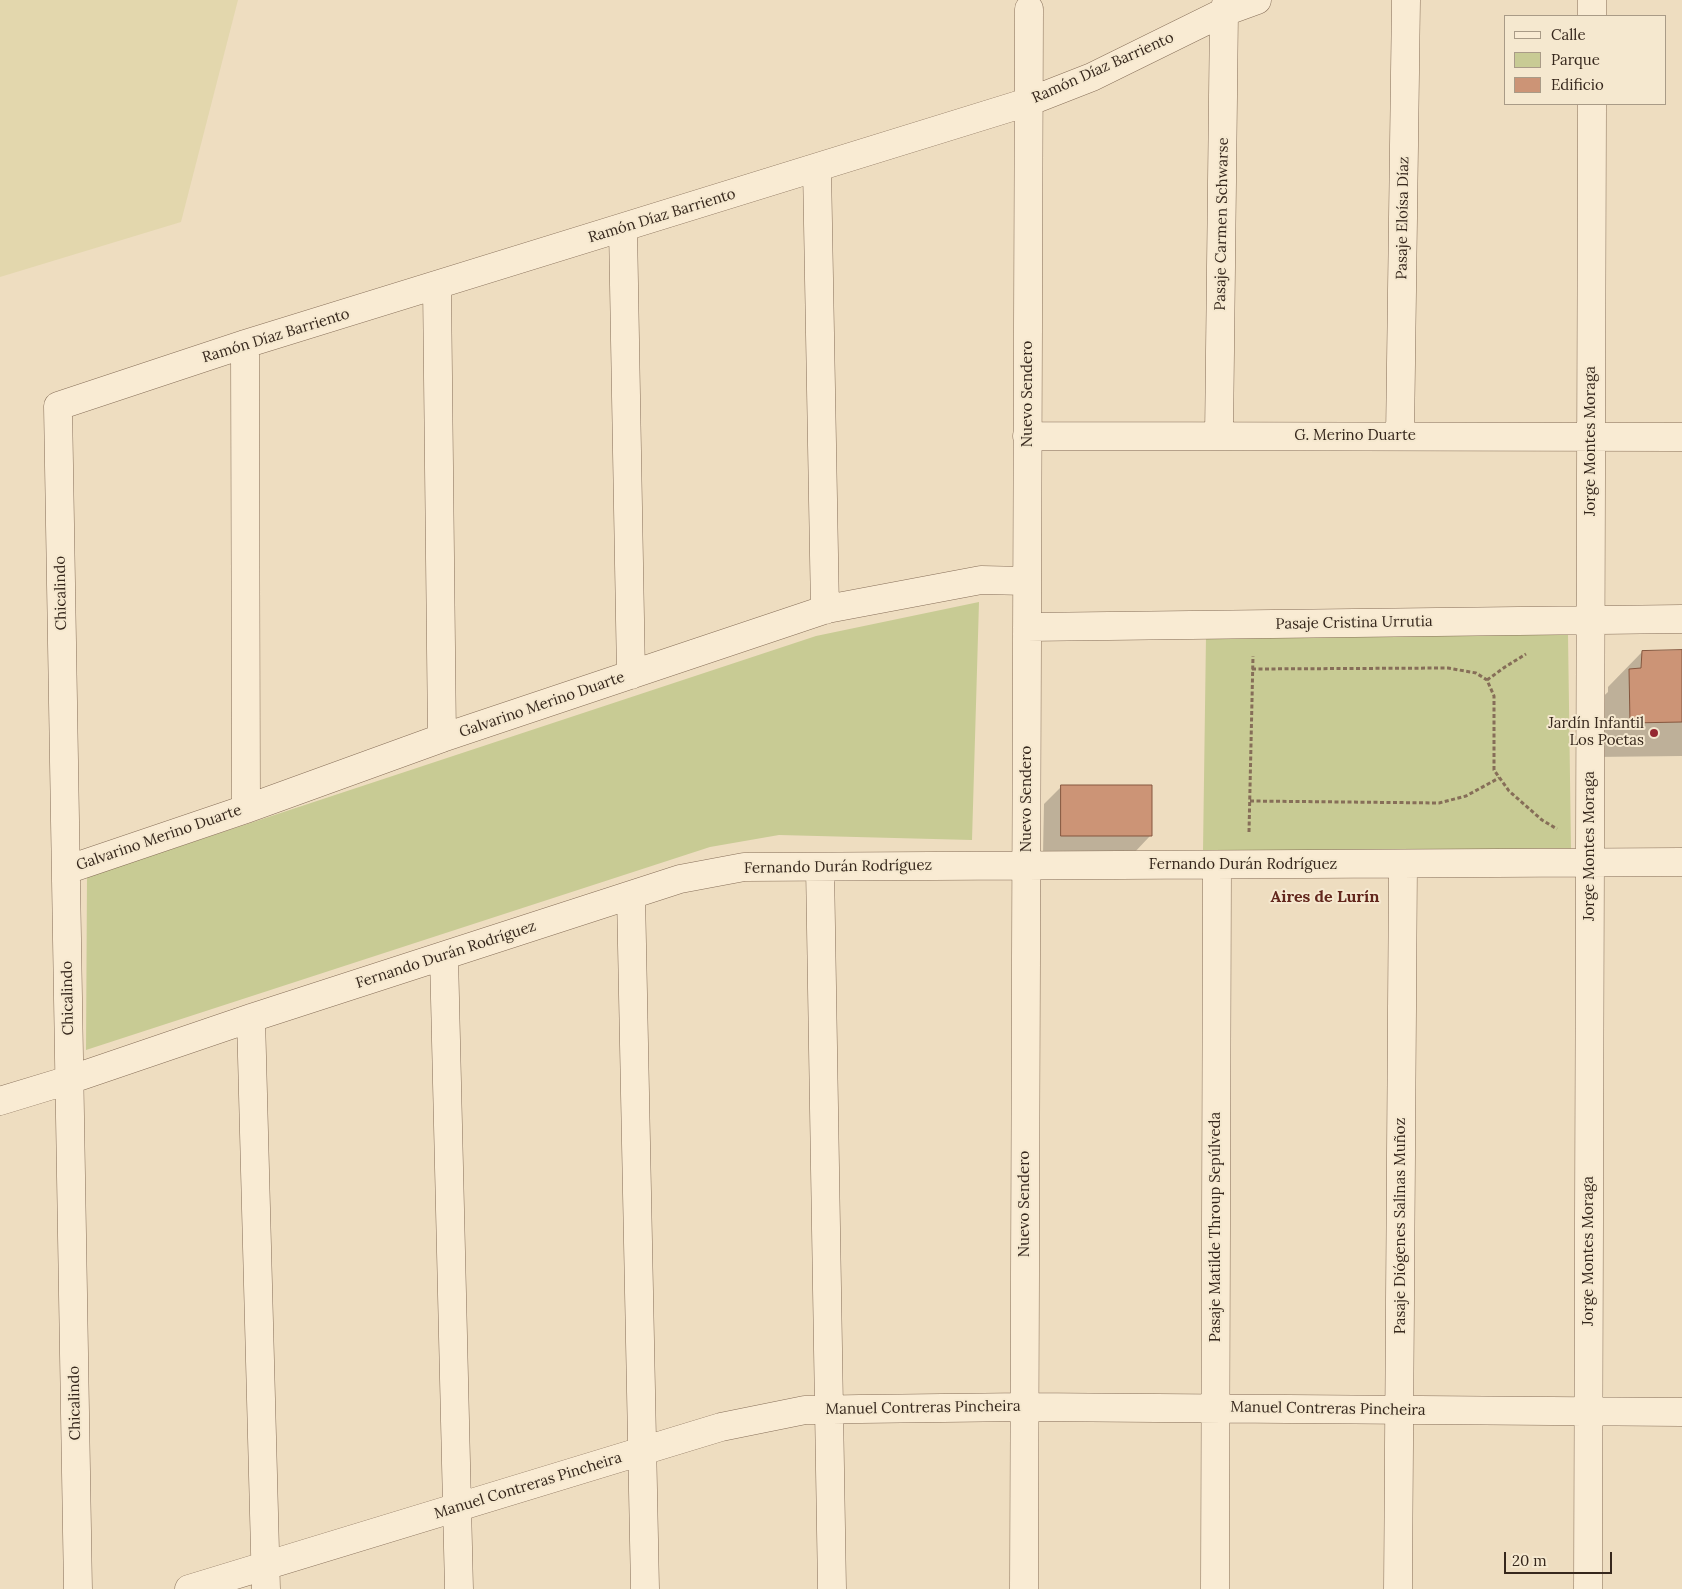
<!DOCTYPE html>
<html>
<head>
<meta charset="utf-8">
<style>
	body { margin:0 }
	#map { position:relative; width:1682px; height:1589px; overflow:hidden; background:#eeddc0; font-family:Lora,serif }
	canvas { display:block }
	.legend { position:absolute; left:1504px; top:15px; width:162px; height:90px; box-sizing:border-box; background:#f5e8cf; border:1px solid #a99b87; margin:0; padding:6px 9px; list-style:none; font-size:15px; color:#36271c }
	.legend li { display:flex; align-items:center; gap:10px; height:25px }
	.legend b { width:25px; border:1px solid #a99b87 }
	.scale { position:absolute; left:1504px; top:1552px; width:108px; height:22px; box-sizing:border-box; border:2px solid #36271c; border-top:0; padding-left:6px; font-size:15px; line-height:18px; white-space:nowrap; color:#36271c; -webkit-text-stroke:4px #f5e8cf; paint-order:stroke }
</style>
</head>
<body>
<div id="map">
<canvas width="1682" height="1589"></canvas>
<ul class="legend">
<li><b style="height:6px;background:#f9ebd3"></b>Calle</li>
<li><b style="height:14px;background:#c8cb94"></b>Parque</li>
<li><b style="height:14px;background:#cc9476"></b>Edificio</li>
</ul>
<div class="scale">20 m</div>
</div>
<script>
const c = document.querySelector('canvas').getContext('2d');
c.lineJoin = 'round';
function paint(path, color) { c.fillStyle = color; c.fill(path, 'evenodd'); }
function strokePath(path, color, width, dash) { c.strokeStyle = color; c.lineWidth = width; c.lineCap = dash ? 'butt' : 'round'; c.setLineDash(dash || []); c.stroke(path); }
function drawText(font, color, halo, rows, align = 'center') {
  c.font = font + ' Lora,serif'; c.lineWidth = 4; c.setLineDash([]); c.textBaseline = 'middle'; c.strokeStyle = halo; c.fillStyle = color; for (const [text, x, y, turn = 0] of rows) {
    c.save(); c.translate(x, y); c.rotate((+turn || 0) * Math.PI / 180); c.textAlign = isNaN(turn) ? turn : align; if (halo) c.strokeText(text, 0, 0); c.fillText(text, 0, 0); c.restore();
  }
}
const farmland = new Path2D(`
	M 0,0 L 238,0 L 181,222 L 0,277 Z`);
const green = new Path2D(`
	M 979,602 L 972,840 L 779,835 L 710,847 L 86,1050 L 87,877 L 816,636 Z
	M 1568,634 L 1571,850 L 1203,851 L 1206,636 Z`);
const shadow = new Path2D(`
	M 1642,652 L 1682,652 L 1682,756 L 1595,757 L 1595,704 L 1608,692 L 1608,687 Z
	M 1061,787 L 1150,836 L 1133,854 L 1043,854 L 1044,804 Z`);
const building = new Path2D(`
	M 1682,650 L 1682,722 L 1630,723 L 1629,669 L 1641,668 L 1642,651 Z
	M 1061,785 L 1152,785 L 1152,836 L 1061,836 Z`);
const path = new Path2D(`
	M 1252,669 L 1448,668 L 1476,673 L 1487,680 L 1494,696 L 1494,770 L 1509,791 L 1542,820 L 1557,829
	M 1487,680 L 1505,667 L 1526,654
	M 1250,801 L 1439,803 L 1466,796 L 1499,778
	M 1249,832 L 1253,656`);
const street = new Path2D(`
	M 1592,16 L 1592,0
	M 817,168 L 825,610
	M 623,228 L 631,675
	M 437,286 L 442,738
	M 245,344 L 246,809
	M 1027,436 L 1682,437
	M 1219,436 L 1224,12 L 1227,0
	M 1400,436 L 1406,0
	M 1027,627 L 1682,619
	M 820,867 L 832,1589
	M 66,870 L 246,809 L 442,738 L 827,609 L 981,580 L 1027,581
	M 631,895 L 645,1589
	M 444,956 L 459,1589
	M 251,1018 L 266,1589
	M 0,1101 L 69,1080 L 251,1018 L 680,879 L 744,867 L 1682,862
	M 78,1589 L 58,406 L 245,344 L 1028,102 L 1092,77 L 1224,12 L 1257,0
	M 189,1589 L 721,1427 L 805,1410 L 860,1409 L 1025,1407 L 1682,1412
	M 1024,1589 L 1029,9
	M 1215,1589 L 1217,865
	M 1398,1589 L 1403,864
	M 1588,1589 L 1592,104`);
const markers = [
	[1654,733,5,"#952830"]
];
const streetNames = [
	["Ramón Díaz Barriento",1103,68,-24],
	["Ramón Díaz Barriento",662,216,-17],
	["Pasaje Eloísa Díaz",1403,218,-89],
	["Pasaje Carmen Schwarse",1222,224,-89],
	["Ramón Díaz Barriento",276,336,-17],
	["Nuevo Sendero",1028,394,-90],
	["G. Merino Duarte",1355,436],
	["Jorge Montes Moraga",1591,441,-90],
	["Chicalindo",61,593,-91],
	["Pasaje Cristina Urrutia",1354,623,-1],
	["Galvarino Merino Duarte",542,705,-19],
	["Nuevo Sendero",1027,799,-90],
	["Galvarino Merino Duarte",159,838,-19],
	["Jorge Montes Moraga",1590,846,-90],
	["Fernando Durán Rodríguez",1243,865],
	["Fernando Durán Rodríguez",838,867,-1],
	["Fernando Durán Rodríguez",446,955,-18],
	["Chicalindo",68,998,-91],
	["Nuevo Sendero",1025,1204,-90],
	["Pasaje Diógenes Salinas Muñoz",1401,1226,-90],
	["Pasaje Matilde Throup Sepúlveda",1216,1227,-90],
	["Jorge Montes Moraga",1589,1251,-90],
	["Chicalindo",75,1403,-91],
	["Manuel Contreras Pincheira",923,1408,-1],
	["Manuel Contreras Pincheira",1328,1409,1],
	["Manuel Contreras Pincheira",528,1486,-17]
];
const poiNames = [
	["Jardín Infantil",1644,724],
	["Los Poetas",1644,741]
];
const neighbourhoodNames = [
	["Aires de Lurín",1325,897]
];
paint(farmland, '#e3d7ad');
paint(green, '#c8cb94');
paint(shadow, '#0003');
paint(building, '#cc9476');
strokePath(building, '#85563e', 1);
strokePath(street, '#866e58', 29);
strokePath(path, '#866e58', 3, [4, 2.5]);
strokePath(street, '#f9ebd3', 28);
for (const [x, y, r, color] of markers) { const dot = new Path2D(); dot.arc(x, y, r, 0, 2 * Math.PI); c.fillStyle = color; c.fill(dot); strokePath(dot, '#f5e8cf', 2); }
drawText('15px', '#36271c', '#f5e8cf', streetNames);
drawText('15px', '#36271c', '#f5e8cf', poiNames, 'right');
drawText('bold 16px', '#62261c', '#f5e8cf', neighbourhoodNames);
</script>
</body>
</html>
